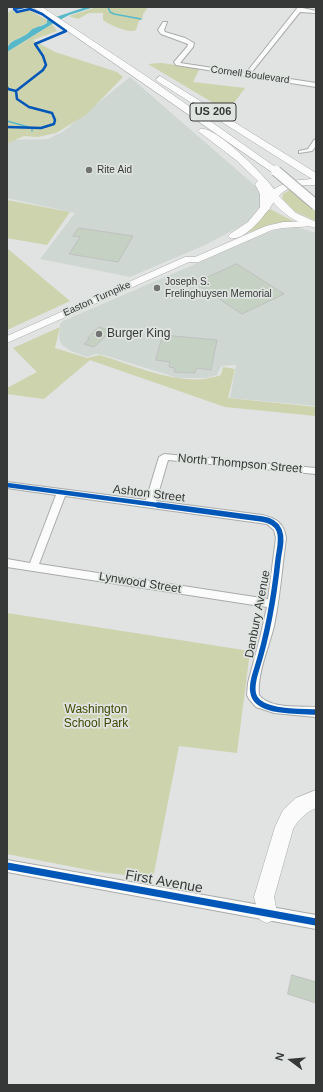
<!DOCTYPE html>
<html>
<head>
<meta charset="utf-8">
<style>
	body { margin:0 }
	#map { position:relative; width:323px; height:1092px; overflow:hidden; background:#e0e3e1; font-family:Arial,sans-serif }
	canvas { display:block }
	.frame { position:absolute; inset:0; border:8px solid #363837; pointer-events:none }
	.north { position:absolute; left:271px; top:1040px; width:40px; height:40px; -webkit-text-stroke:3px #dfe4e1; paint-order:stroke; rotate:286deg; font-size:11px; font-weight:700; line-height:16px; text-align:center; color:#363837 }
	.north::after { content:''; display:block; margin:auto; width:14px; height:18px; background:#363837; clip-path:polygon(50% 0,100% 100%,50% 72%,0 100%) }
</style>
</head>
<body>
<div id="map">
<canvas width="323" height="1092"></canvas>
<div class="frame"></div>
<div class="north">N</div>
</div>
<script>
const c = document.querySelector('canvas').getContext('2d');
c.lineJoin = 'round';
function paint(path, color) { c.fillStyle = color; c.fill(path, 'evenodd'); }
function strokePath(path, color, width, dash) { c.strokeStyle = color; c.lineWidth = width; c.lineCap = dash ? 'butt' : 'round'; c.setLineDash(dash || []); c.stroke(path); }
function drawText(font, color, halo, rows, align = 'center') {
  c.font = font + ' Arial,sans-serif'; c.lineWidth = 3.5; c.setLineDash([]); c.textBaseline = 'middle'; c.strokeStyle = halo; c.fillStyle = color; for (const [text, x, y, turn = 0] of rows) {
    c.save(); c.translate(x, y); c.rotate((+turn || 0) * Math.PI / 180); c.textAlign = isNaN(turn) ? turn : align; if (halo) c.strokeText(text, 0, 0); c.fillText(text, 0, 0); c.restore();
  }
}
const built = new Path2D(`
	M 130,77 L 260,190 L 260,209 L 247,223 L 205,245 L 130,277 L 40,259 L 75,213 L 7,198 L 7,140 L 48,139 L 64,131 Z
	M 297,227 L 316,233 L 316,406 L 230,398 L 236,365 L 221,366 L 217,375 L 206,378 L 178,378 L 104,355 L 96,354 L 87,357 L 71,351 L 62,345 L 59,339 L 60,324 L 63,321 L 267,233 L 276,230 Z`);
const green = new Path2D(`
	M 97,7 L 146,7 L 147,9 L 143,14 L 143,17 L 139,21 L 136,30 C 129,34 110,25 103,20 L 103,13 L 89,13 L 78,19 L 69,16 Z
	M 12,10 L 16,13 L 29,10 L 47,20 L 47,23 L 33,29 L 26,35 L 11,42 L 7,47 L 7,13 Z
	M 52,24 L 57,31 L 33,40 L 55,52 L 117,72 L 123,77 L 86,115 L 56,133 L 38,137 L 24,136 L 7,144 L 7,52 Z
	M 161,63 L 200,68 L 193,82 L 245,88 L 231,107 L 215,104 L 148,64 Z
	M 291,189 L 316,212 L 316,221 L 294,211 L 282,200 L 283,194 Z
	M 7,200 L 70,212 L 47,245 L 7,238 Z
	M 270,209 L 295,222 L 271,224 L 242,235 Z
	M 7,249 L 8,249 L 70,301 L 7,330 Z
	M 60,327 L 55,348 L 87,358 L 100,355 C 136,366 184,389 221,375 L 223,367 L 235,369 L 228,398 L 316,407 L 316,416 L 225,407 L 90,360 L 44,399 L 7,394 L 7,388 L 37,372 L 13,348 Z
	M 7,613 L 250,651 L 237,753 L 179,746 L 153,878 L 99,872 L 7,854 Z`);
const water = new Path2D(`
	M 86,7 L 94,7 L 69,15 L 52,24 L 7,52 C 7,40 19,40 27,34 C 30,32 31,29 35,28 C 39,26 43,26 47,23 L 47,20 Z`);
const stream = new Path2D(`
	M 108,7 L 110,12 L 114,14 L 141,19
	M 7,121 L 32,128 L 32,131`);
const building = new Path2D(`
	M 79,228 L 133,236 L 118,262 L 69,254 L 80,237 L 73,236 Z
	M 237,264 L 284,294 L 242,314 L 195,283 Z
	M 99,327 L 111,331 L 94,347 L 84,344 L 90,338 L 88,338 Z
	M 163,335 L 217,340 L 211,370 L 196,368 L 195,373 L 174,372 L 175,368 L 169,367 L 170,362 L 156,360 Z
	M 292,975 L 316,982 L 316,1003 L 288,994 Z`);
const minor = new Path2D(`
	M 298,7 L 316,11 L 316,13 L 300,12 L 251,73 L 316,83 L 316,87 L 176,65 L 174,62 L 187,47 L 188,44 L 161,34 L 158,30 L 163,22 L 167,22 L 164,30 L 165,32 L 185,38 L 194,43 L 193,47 L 180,63 L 246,73 Z
	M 316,139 L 316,146 L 312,151 L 299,153 L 299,151 L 308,149 L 314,140 Z
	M 164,454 L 316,468 L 316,474 L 168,460 L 156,501 L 262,515 C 276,518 284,523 286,538 C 282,568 280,597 274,626 C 269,647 257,673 259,695 C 270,709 299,706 316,707 L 316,717 L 274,713 L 256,707 L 249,699 L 247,695 L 248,683 L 260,638 L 267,607 L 7,567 L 7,559 L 30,563 L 56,495 L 7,488 L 7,482 L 146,500 L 159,457 ZM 65,496 L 267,524 L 274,530 L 276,538 L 268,599 L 39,564 Z
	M 7,860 L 316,915 L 316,929 L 7,872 Z`);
const major = new Path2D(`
	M 274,193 L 278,196 C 270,208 247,242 230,238 L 228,236 L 230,234 L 248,222 L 271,194 Z
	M 311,221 L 314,222 L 316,224 L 314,226 L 283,228 L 272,230 L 199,262 L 189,262 L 7,343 L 7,336 L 185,257 L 195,257 L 266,226 L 283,222 Z`);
const highway = new Path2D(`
	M 33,7 L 42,7 L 149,78 L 281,171 L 279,173 L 273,173 Z
	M 160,76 L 316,173 L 316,185 C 302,185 289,184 279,196 L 296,213 L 316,222 L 316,228 C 296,223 282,214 270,198 L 270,209 L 265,212 L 261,211 L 260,209 L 260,194 L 255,184 L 258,181 L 236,160 L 198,131 L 200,129 C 215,125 265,176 274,189 L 289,181 L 312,179 L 157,81 L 156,79 Z
	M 316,790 L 316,808 C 306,812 298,820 293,829 L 274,897 L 277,913 L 274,920 L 267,923 L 260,920 L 254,897 L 275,827 L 283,810 L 296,798 Z`);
const highwayBridge = new Path2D(`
	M 276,171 L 316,205`);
const cyclewayFar3 = new Path2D(`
	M 24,7 L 14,9 L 17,12 L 30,9 L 42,14 L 66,31
	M 7,87 L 8,89 L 16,91 L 17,99 L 29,107 L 52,113 L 55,120 L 54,124 L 41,128 L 7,127
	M 16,91 L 43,70 L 46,65 L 43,56 L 35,44 L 66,31`);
const cyclewayFar2 = new Path2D(`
	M 7,485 L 165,506`);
const cyclewayFar1 = new Path2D(`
	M 158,505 L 262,519 C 269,520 276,523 279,530 C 283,539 279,551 278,560 C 274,597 268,633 257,668 C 254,677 250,690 255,698 C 264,713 301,711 316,712`);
const cycleway = new Path2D(`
	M 7,866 L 316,922`);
const markers = [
	[89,170,4,"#727472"],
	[157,288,4,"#727472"],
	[99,334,4,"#727472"]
];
const farStreetnames = [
	["Cornell Boulevard",250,75,8],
	["Easton Turnpike",97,299,-24]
];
const farPoinames = [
	["Rite Aid",97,170],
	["Joseph S.",165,282],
	["Frelinghuysen Memorial",165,294]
];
const shields = [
	[213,112,46]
];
const shieldNames = [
	["US 206",213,112]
];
const poiNames = [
	["Burger King",107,334]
];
const streetNames = [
	["North Thompson Street",240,464,5],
	["Ashton Street",149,494,7],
	["Lynwood Street",140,583,9],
	["Danbury Avenue",258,614,-79]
];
const parkNames = [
	["Washington",96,710],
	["School Park",96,724]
];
const nearStreetnames = [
	["First Avenue",164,882,10]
];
paint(built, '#cfd7d3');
paint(green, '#cdd3ac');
paint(water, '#56b8c8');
strokePath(stream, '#56b8c8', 1.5);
paint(building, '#c5d1c2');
strokePath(building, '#c0c1c0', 1);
strokePath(minor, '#a9abaa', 2);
strokePath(major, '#a9abaa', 1);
strokePath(highway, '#a9abaa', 1);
paint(minor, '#fafbfa');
paint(major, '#fafbfa');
paint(highway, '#fafbfa');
strokePath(highwayBridge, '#a9abaa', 12, []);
strokePath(highwayBridge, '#fafbfa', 10);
strokePath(cyclewayFar3, '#0057b8', 2.5);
strokePath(cyclewayFar2, '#0057b8', 4.5);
strokePath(cyclewayFar1, '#0057b8', 5.5);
strokePath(cycleway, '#0057b8', 7);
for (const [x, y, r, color] of markers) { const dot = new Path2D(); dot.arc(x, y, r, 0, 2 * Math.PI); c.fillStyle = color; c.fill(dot); strokePath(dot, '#dfe4e1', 1.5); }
drawText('10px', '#363837', '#dfe4e1', farStreetnames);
drawText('10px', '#363837', '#dfe4e1', farPoinames, 'left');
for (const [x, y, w] of shields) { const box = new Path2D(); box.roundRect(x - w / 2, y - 9, w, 18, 3); c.fillStyle = '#dfe4e1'; c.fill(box); strokePath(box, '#363837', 1); }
drawText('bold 11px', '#363837', null, shieldNames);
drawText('12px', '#363837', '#dfe4e1', poiNames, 'left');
drawText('12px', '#363837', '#dfe4e1', streetNames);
drawText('12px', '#424700', '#dfe4e1', parkNames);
drawText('14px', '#363837', '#dfe4e1', nearStreetnames);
</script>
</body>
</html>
